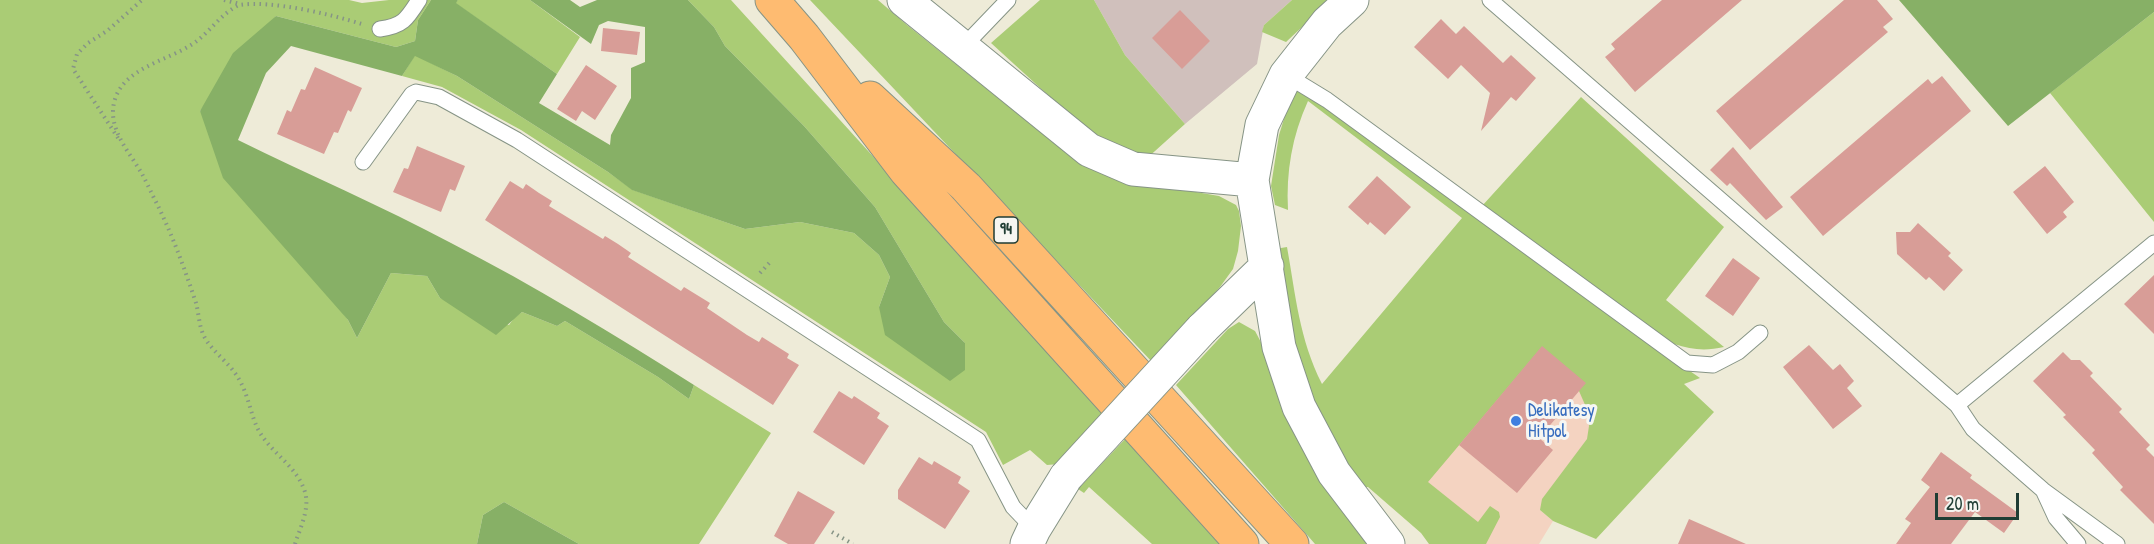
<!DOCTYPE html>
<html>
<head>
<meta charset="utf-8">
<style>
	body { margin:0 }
	#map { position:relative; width:2154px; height:544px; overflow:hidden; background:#eeebd8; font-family:"Patrick Hand",sans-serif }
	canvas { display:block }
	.scale { position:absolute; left:1935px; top:493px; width:84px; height:27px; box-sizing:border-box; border:3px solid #1f3d34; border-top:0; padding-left:8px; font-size:18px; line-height:21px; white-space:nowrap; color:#1f3d34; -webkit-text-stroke:4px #f6f6f2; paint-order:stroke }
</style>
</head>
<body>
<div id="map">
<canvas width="2154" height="544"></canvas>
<div class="scale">20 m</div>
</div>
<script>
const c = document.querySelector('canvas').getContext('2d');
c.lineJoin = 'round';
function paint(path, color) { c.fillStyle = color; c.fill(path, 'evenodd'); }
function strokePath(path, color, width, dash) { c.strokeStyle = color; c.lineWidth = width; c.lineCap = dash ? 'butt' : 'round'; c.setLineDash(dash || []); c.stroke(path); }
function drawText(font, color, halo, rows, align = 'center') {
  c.font = font + ' "Patrick Hand",sans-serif'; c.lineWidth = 6; c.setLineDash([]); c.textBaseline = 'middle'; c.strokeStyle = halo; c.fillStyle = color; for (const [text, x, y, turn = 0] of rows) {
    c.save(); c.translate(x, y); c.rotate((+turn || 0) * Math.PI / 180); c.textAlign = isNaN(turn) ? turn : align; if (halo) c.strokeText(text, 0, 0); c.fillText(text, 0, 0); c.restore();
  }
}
const built = new Path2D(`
	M 1563,295 L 1659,368 L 1540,510 L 1553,521 L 1539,544 L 1469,544 L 1412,474 Z`);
const industrial = new Path2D(`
	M 1094,0 L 1292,0 L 1264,25 L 1257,64 L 1185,124 L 1125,55 Z`);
const green = new Path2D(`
	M 0,0 L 349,0 L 362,3 L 389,0 L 431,0 L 418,20 L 415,41 L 396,47 L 276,16 L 200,111 L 348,320 L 357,338 L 391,273 L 427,276 L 440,298 L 509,325 L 514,318 L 522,312 L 557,326 L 565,321 L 658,377 L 689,399 L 694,385 L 771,433 L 699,544 L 579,544 L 504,502 L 483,515 L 477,544 L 0,544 Z
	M 458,0 L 530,0 L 580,37 L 557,74 L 455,3 Z
	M 688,0 L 731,0 L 1106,413 L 1059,464 L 1047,465 L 1030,450 L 1003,465 L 986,432 L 521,130 L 442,87 L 402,76 L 415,55 L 457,76 L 608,172 L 633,190 L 745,229 L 800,222 L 854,233 L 879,255 L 890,277 L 879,307 L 965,343 L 944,322 L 875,207 L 804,126 L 725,46 L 714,27 Z
	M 810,0 L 878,0 L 907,25 L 1078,162 L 1144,183 L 1219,196 L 1236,205 L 1239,211 L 1241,226 L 1238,251 L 1233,269 L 1220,287 L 1153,363 Z
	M 1040,0 L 1094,0 L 1125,55 L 1185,124 L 1145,160 L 1084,128 L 991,43 Z
	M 1292,0 L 1331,0 L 1286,42 L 1262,32 L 1264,25 Z
	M 2154,12 L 2154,222 L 2050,93 Z
	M 1298,88 L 1632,331 L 1700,378 L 1684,384 L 1714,412 L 1596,539 L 1553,521 L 1540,510 L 1542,499 L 1587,439 L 1589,426 L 1586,407 L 1579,391 L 1542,347 L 1428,482 L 1478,522 L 1490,506 L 1499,512 L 1500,517 L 1486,544 L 1429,544 L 1421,533 L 1368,487 L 1360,487 L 1309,402 L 1290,335 L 1275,249 L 1287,247 C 1296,297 1299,338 1322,384 L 1462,218 L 1308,101 C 1292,136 1286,172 1288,210 L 1275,205 L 1271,186 L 1279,135 L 1292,93 Z
	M 1581,97 L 1724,227 L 1666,300 L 1724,347 C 1706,351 1692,350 1674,344 L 1482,206 Z
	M 1239,322 L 1255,331 L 1369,544 L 1315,544 L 1176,385 L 1228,329 Z
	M 1127,437 L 1226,544 L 1152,544 L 1089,487 L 1084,493 L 1078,489 Z`);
const forest = new Path2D(`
	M 431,0 L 458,0 L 456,3 L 557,74 L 539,103 L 610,145 L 611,135 L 631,98 L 631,68 L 645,62 L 645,27 L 608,21 L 599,25 L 591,44 L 530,0 L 570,0 L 580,7 L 597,0 L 688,0 L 714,27 L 725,46 L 804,126 L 875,207 L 944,322 L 965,343 L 965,370 L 950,381 L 885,335 L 879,307 L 890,277 L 879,255 L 854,233 L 800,222 L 745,229 L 632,190 L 608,172 L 457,76 L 415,56 L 402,76 L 291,46 L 266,73 L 238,140 C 309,175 382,206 451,243 C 535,286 615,335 694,385 L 689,399 L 658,377 L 565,321 L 557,326 L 522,312 L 496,335 L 440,298 L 427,276 L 391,273 L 357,338 L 348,320 L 223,178 L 200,111 L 233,53 L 276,16 L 396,47 L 415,41 L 418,20 Z
	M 1899,0 L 2154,0 L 2154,12 L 2008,126 Z
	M 504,502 L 579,544 L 477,544 L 483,515 Z`);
const building = new Path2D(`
	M 1662,0 L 1742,0 L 1635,92 L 1605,57 L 1615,49 L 1611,44 Z
	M 1844,0 L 1877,0 L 1893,19 L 1883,27 L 1888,32 L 1750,150 L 1716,111 Z
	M 1180,10 L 1210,41 L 1182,69 L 1152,38 Z
	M 1441,19 L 1456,34 L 1464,26 L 1503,63 L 1511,55 L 1536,78 L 1516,101 L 1511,97 L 1481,131 L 1490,93 L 1461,65 L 1448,79 L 1414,47 Z
	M 603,28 L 640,32 L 637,55 L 601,51 Z
	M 586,65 L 617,86 L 595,120 L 582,111 L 576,121 L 557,109 Z
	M 315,67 L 362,88 L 351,112 L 348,110 L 338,133 L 334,132 L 324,154 L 277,134 L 287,110 L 291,112 L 301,89 L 305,90 Z
	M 1942,76 L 1971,111 L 1823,236 L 1790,197 L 1928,79 L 1932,84 Z
	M 417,146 L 465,166 L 455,191 L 450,189 L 441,212 L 393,192 L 404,168 L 408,169 Z
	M 1733,147 L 1783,207 L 1766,220 L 1730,183 L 1727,186 L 1710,170 Z
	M 2045,166 L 2074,202 L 2063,212 L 2067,217 L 2047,234 L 2013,192 Z
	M 1377,176 L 1411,207 L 1385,235 L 1370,222 L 1368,225 L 1348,207 Z
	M 510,181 L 523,189 L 526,184 L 539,193 L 552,201 L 549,206 L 603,239 L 605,236 L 618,244 L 631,253 L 628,257 L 681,291 L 684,287 L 710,303 L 707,308 L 747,335 L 759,342 L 762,337 L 789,354 L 787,358 L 799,365 L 773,405 L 485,220 Z
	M 1918,223 L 1951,253 L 1948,256 L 1963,270 L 1944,291 L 1929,277 L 1926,280 L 1897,254 L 1896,232 L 1910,232 Z
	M 1733,258 L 1760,278 L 1733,316 L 1705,296 Z
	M 2154,275 L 2154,334 L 2124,304 Z
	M 1809,345 L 1833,370 L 1840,364 L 1854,381 L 1847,388 L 1862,406 L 1833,429 L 1783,367 Z
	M 1542,346 L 1586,383 L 1539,438 L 1553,450 L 1517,493 L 1459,445 Z
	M 2063,352 L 2071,360 L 2080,360 L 2093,373 L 2090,376 L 2122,409 L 2119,412 L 2150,445 L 2146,449 L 2154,457 L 2154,524 L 2120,490 L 2123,487 L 2092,453 L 2095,450 L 2063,417 L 2066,415 L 2033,381 Z
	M 839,391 L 852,399 L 854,396 L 880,413 L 877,418 L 889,426 L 864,465 L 813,432 Z
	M 1941,452 L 1972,475 L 1970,478 L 2018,513 L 2004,533 L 1975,512 L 1951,544 L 1896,544 L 1911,523 L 1905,519 L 1930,487 L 1921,480 Z
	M 919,457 L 932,465 L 934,461 L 961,477 L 958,483 L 970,491 L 945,529 L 898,499 L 898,490 Z
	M 798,491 L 835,512 L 814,544 L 788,544 L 774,536 Z
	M 1689,519 L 1746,544 L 1678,544 Z`);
const path = new Path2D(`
	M 224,0 L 240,4
	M 118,138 L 73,69 L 77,54 L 88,43 L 107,31 L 142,0
	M 760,273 L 772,260
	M 832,532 L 853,544
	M 295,544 C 300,528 310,509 305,492 C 297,466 271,453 259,431 C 250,415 249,394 237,376 C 228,362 213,352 205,338 C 199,328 199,314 196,303 C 184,267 171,231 154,198 C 150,190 146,181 142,174 C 129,151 106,128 115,99 C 125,68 166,61 191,45 C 209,34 220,14 239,5 C 272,0 329,14 362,24`);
const service = new Path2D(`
	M 1490,0 L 1957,405 L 1973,429 L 2043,490 L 2117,544
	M 380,29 C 403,26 407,19 419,0
	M 961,46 L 962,48 L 1008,0
	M 1286,75 L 1327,100 L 1687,363 L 1713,365 L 1738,352 L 1760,333
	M 363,162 L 412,94 L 416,92 L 439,97 L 517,140 L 978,440 L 1013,507 L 1034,529
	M 1957,405 L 2154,243
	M 2044,492 L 2056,518 L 2078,544`);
const tertiary = new Path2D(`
	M 904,0 L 1089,150 L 1133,169 L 1252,180
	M 1352,0 L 1327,23 L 1286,75 L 1262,125 L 1252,180 L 1279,347 L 1299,407 L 1334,473 L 1388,544
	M 1202,329 L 1267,266
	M 1027,544 L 1034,529 L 1066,477`);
const primary = new Path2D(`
	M 772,0 L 804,37 L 906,171 L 1242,544
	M 870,98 L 966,187 L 1292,544`);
const tertiaryBridge = new Path2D(`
	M 1066,477 L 1202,329`);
const markers = [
	[1516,421,6,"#3f7fe0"]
];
const shields = [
	[1006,230,24]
];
const shieldNames = [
	["94",1006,230]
];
const shopNames = [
	["Delikatesy",1528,411],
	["Hitpol",1528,432]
];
paint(built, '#f4d3c1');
paint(industrial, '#d0c0bc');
paint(green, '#aacc75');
paint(forest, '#87b066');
paint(building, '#d89d97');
strokePath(service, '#869486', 17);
strokePath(tertiary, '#869486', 35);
strokePath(primary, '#869486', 35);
strokePath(path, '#869486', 4, [1.5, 4.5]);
strokePath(service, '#fff', 15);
strokePath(tertiary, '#fff', 33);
strokePath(primary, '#febb71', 33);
strokePath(tertiaryBridge, '#869486', 35, []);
strokePath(tertiaryBridge, '#fff', 33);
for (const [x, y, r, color] of markers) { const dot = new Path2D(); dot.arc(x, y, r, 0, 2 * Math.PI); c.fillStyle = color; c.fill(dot); strokePath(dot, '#f6f6f2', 2); }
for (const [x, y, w] of shields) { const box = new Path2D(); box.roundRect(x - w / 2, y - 13, w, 26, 4.5); c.fillStyle = '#f6f6f2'; c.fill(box); strokePath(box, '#1f3d34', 1.5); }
drawText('bold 16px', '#1f3d34', null, shieldNames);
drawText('18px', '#366cbe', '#f6f6f2', shopNames, 'left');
</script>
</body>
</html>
